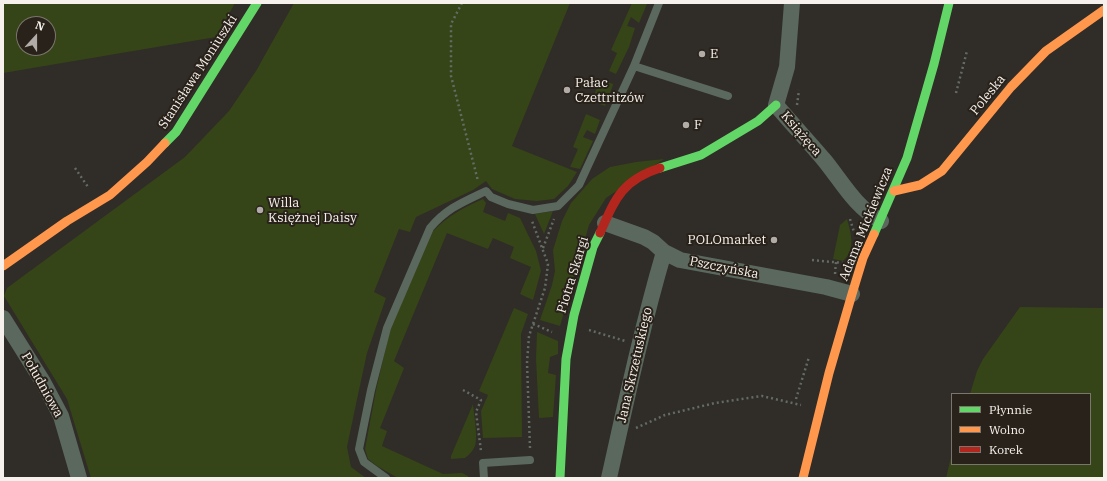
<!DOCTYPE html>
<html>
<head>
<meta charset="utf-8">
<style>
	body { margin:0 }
	#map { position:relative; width:1107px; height:481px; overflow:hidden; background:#302c28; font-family:"IBM Plex Serif",serif }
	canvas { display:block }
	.frame { position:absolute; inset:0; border:4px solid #f6f1ec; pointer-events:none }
	.legend { position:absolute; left:951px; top:393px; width:140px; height:72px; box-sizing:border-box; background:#29221a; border:1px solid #7b756e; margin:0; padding:5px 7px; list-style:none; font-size:12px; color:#f6f1ec }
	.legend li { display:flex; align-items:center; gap:8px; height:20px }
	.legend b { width:20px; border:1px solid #7b756e }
	.north { position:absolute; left:16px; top:16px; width:40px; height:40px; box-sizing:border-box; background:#29221a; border:1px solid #7b756e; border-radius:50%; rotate:21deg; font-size:11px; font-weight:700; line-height:16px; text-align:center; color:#f6f1ec }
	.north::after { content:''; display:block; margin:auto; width:14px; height:18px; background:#b1aca7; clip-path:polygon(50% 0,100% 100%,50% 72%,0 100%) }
</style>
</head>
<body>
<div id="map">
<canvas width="1107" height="481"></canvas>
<div class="frame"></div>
<ul class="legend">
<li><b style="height:5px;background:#63d668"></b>Płynnie</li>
<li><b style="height:5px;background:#ff974d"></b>Wolno</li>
<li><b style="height:5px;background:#b3261e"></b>Korek</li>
</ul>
<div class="north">N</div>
</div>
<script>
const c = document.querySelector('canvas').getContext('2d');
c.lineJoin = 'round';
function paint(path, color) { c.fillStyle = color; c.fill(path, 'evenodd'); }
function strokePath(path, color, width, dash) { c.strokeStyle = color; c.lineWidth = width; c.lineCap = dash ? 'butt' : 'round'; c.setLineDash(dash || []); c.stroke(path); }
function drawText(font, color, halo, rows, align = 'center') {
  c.font = font + ' "IBM Plex Serif",serif'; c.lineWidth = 4; c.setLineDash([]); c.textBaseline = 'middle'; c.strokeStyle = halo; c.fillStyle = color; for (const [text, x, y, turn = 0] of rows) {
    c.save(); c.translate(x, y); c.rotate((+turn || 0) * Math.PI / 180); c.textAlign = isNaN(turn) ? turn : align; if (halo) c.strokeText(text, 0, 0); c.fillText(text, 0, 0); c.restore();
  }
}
const green = new Path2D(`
	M 3,3 L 235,3 L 216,37 L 3,73 ZM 24,24 L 48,24 L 48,48 L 24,48 Z
	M 294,3 L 570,3 L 512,146 L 577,172 L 568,186 L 554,199 L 537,201 L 515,199 L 492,189 L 486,181 L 473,190 L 416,217 L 410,232 L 399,229 L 374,292 L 386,298 L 367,353 L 356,404 L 347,447 L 351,467 L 366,478 L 91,478 L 67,399 L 4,296 L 7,288 L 185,157 L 229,111 L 256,71 Z
	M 632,3 L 647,3 L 647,4 L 639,23 L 631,17 L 627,26 L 635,28 L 629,47 L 616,74 L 609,71 L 617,53 L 611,50 Z
	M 600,79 L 613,84 L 613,85 L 605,106 L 592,101 Z
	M 586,114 L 600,120 L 595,134 L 587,130 L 583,137 L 593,141 L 580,169 L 570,167 L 578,149 L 573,147 Z
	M 664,159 L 606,198 L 589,225 L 560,326 L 540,320 L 552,285 L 555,271 L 553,250 L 562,221 L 571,203 L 592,179 L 610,167 L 636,162 Z
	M 483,199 L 486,203 L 483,212 L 505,221 L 508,213 L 520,218 L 536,251 L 541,271 L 533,300 L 520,294 L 531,267 L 510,258 L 514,247 L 493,238 L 488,249 L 447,233 L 394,361 L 404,368 L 380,428 L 387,431 L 382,446 L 443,474 L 462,473 L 468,476 L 468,478 L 398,478 L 377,466 L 368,459 L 365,449 L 376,390 L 390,330 L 433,231 C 449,215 463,208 483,199 Z
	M 553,211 L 544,234 L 535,214 Z
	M 847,219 C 851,233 856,250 843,261 L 833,259 L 840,225 Z
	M 1020,307 L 1104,308 L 1104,478 L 946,478 L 952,453 L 952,464 L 1090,464 L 1090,394 L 970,394 L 977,371 L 983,359 Z
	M 514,308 L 528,314 L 521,334 L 522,437 L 483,438 L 481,411 L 488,395 L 479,391 Z
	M 537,332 L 558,341 L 558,354 L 550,357 L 548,373 L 556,375 L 553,417 L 539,418 L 536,359 Z
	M 473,404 C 474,416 478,436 475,446 C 473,451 469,455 465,458 L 451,459 L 451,456 Z`);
const path = new Path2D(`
	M 462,3 L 451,24 L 451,76 L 478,181
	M 956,93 L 967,51
	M 797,105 L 799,90
	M 75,168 L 88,187
	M 850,219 L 854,232
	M 543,248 L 554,219
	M 812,260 L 843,263
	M 835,274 L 836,262
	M 533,324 L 552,332
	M 589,330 L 625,341
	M 463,390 L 481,400 L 476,412 L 481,451
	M 796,399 L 809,357
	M 636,428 L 665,415 L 715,403 L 762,396 L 801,405
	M 530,448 L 527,363 L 529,336 L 545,288 L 548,264 L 532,221`);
const lane = new Path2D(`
	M 659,3 L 634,66 L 728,96
	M 386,478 L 364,462 L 359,449 L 371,390 L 387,328 L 430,228 C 447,208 463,202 486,191 L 491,197 L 508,204 L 533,210 L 558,206 L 579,185 L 634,66
	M 484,478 L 483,463 L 530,460`);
const street = new Path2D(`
	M 792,3 L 787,67 L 776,105 C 792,124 809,142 825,161 C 842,182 856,208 881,221
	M 605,223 L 644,237 L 653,242 L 664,252 L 680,260 L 826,287 L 852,294
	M 3,318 L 43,382 L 61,416 L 79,478
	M 609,478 C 626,402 642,327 664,252`);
const fast = new Path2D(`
	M 165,143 L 176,132 L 257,3
	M 660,168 L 701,155 L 758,121 L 776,105
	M 874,234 L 907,158 L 934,64 L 949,3
	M 560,478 L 566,359 L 574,315 L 593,247 L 600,233`);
const slow = new Path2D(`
	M 894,191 L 920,185 L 942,171 L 1011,87 L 1046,51 L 1104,10
	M 3,266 L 67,221 L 110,195 L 147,162 L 165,143
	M 803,478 L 829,373 L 852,294 L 863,258 L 874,234`);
const jam = new Path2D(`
	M 600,233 C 615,199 622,180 660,168`);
const markers = [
	[702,54,4,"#b1aca7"],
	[567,90,4,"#b1aca7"],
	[686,125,4,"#b1aca7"],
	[260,210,4,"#b1aca7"],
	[774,240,4,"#b1aca7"]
];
const poiNames = [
	["E",710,54],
	["Pałac",575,83],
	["Czettritzów",575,98],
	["F",694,125],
	["Willa",268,203],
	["Księżnej Daisy",268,218],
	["POLOmarket",766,240,"right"]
];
const streetNames = [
	["Stanisława Moniuszki",198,72,-57],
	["Poleska",988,95,-51],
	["Książęca",801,134,49],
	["Adama Mickiewicza",866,224,-68],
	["Pszczyńska",724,268,11],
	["Piotra Skargi",573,275,-73],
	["Jana Skrzetuskiego",635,365,-77],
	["Południowa",42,385,61]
];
paint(green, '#354517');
strokePath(path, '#636c64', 2.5, [2, 3]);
strokePath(lane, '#5a685e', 8);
strokePath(street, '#5a685e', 16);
strokePath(fast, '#63d668', 9);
strokePath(slow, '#ff974d', 9);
strokePath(jam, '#b3261e', 9);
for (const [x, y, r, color] of markers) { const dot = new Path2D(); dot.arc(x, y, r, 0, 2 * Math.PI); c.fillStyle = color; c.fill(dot); strokePath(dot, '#29221a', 1.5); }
drawText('13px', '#f6f1ec', '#29221a', poiNames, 'left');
drawText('13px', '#f6f1ec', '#29221a', streetNames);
</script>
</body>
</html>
